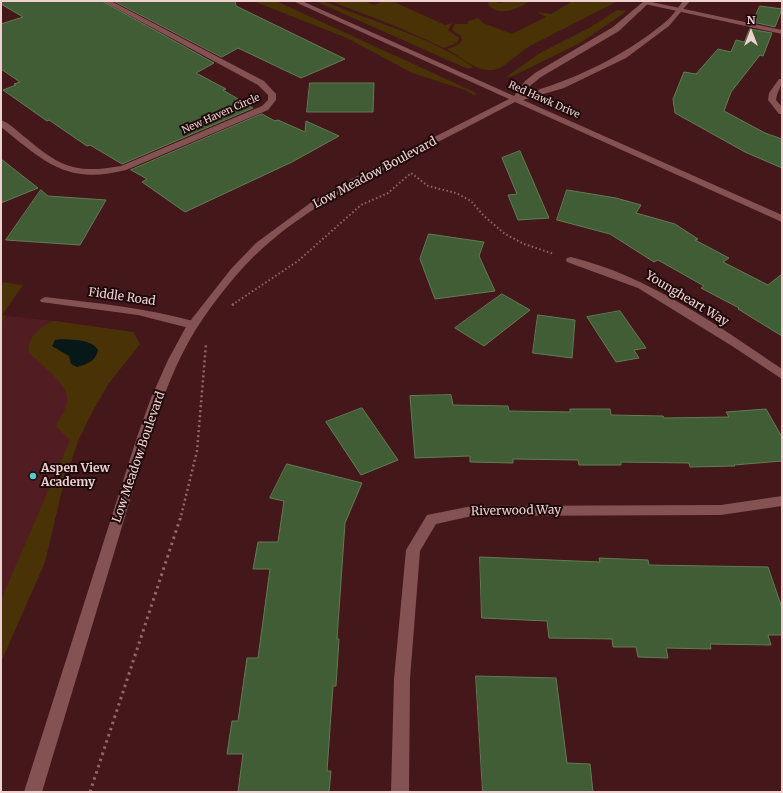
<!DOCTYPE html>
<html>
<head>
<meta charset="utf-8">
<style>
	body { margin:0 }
	#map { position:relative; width:783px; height:793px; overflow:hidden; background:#44171b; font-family:Merriweather,serif }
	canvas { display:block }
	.frame { position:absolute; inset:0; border:2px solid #f0d1d2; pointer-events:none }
	.north { position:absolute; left:731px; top:12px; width:40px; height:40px; -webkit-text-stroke:3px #1e0a0b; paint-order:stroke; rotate:0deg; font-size:11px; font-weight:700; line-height:16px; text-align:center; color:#f0d1d2 }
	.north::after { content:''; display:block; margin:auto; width:14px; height:18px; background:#f0d1d2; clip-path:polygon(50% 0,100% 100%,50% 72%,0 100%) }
</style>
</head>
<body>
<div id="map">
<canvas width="783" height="793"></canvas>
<div class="frame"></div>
<div class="north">N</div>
</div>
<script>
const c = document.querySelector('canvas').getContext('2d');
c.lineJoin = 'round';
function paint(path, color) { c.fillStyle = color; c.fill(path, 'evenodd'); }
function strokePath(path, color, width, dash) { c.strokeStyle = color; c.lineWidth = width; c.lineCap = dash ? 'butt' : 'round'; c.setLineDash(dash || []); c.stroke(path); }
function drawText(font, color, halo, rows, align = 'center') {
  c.font = font + ' Merriweather,serif'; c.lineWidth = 4; c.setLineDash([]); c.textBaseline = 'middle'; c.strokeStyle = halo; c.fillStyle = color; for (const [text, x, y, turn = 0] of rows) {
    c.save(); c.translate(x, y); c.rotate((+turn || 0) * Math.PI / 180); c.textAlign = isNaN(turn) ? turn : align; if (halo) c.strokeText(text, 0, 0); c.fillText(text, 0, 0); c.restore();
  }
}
const built = new Path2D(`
	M 6,316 L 55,321 L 133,332 L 140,344 L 109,383 L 90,416 L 78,441 L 62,490 L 45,562 L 1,662 L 1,325 Z`);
const green = new Path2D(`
	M 253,1 L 276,1 L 470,90 L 477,94 L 474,95 L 465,90 L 412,73 L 347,38 Z
	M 315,1 L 324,1 C 373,23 429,35 473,67 L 468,69 Z
	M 330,1 L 365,1 L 374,5 L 383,1 L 395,1 L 394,2 L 445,25 L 452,23 L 448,30 L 459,38 L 457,43 L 444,48 L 398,27 Z
	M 489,1 L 502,3 L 505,1 L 529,1 C 519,9 498,18 488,4 Z
	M 573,1 L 616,2 L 530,46 C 520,52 512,60 503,66 C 485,79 462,58 447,49 L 456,46 L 462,41 L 461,36 L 452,30 L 455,24 L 468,24 L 468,21 L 478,18 L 483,23 L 512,34 L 546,17 L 537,12 L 551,14 Z
	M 617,10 L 627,11 L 580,43 L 513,76 L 506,77 L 540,53 L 589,28 Z
	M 1,282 L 23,285 L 2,315 L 6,316 L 1,325 Z
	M 55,321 L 133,332 L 140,344 L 109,383 L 90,416 L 78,441 L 62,490 L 45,562 L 1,662 L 1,600 L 70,440 L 56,426 C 61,417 68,407 67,397 C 67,384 39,362 29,353 C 26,338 42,324 55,321 Z`);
const water = new Path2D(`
	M 61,339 C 72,340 92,339 98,350 C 96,361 87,364 77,367 L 71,364 L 69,356 L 52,346 L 55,340 Z`);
const building = new Path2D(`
	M 1,1 L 102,1 L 214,63 L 196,73 L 226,89 L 223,90 L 253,108 L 122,164 L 90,145 L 87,146 L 49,120 L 47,121 L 3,90 L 16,85 L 14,84 L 20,82 L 1,69 L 1,24 L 23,17 L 1,4 Z
	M 114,1 L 235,1 L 236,6 L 345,59 L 301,78 L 238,48 L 222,57 Z
	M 760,6 L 782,9 L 775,27 L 753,22 Z
	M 750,29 L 772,33 L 763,56 L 760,55 L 731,92 L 724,111 L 765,133 L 782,139 L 782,168 L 745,152 L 675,113 L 673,99 L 684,72 L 696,74 L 718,49 L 731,52 L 736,40 L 744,42 Z
	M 310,83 L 374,83 L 373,112 L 307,112 Z
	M 262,114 L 275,121 L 278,120 L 305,132 L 306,121 L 339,136 L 292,162 L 185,212 L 142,182 L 147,179 L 131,170 Z
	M 520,151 L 549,218 L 518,220 L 508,195 L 517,194 L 502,158 Z
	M 1,159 L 38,188 L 1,203 Z
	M 41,190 L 48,196 L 106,200 L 80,245 L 6,240 Z
	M 567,190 L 616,198 L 641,205 L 636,213 L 675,224 L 698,239 L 695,240 L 729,258 L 723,262 L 768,285 L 782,274 L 782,336 L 738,309 L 739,308 L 701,288 L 704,286 L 658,260 L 654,262 L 610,234 L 557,220 Z
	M 429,234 L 484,242 L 479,256 L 495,291 L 435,299 L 420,259 Z
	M 502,294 L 530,310 L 484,346 L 455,328 Z
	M 620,311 L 646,348 L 634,350 L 639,358 L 616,362 L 587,317 Z
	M 538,315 L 575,320 L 572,358 L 533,353 Z
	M 451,395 L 453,405 L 508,406 L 509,411 L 570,412 L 570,409 L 610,409 L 611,415 L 663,416 L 664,418 L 729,417 L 726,412 L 766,409 L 782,437 L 782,461 L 734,465 L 735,466 L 690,467 L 689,463 L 621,462 L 621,465 L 579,465 L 578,460 L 513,459 L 513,463 L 470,462 L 470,456 L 415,458 L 410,396 Z
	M 362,408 L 398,460 L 361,475 L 326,422 Z
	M 287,464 L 362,483 L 345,523 L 337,639 L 339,639 L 336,686 L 333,686 L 327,771 L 331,771 L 329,792 L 238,792 L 243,754 L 227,754 L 232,721 L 238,721 L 247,658 L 258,658 L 270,569 L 253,569 L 258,542 L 278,542 L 284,501 L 270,498 Z
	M 480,557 L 600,562 L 599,558 L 648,560 L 649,565 L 768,567 L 782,608 L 782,635 L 768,635 L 771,645 L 710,644 L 711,649 L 666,648 L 668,658 L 638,657 L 636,647 L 613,647 L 612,639 L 549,638 L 547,621 L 482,618 Z
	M 476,676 L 556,678 L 567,763 L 590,764 L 593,792 L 483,792 Z`);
const pathFar2 = new Path2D(`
	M 232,305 L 298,261 L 361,205 L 388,193 L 411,173 L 428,186 L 456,193 L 471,201 L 484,216 L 505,234 L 524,244 L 554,254`);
const pathFar1 = new Path2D(`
	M 232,305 L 234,304
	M 180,520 L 197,451 L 206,344`);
const path = new Path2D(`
	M 90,792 L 180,519`);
const lane = new Path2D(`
	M 45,297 C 96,303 147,308 197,322 L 199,325 L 193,329 L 138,315 L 41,302 L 40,300 Z`);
const street = new Path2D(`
	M 103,1 L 111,1 L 264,81 L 276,94 L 276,100 L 268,110 L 126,170 C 66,185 45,162 1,127 L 1,120 C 10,123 19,133 26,138 C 60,167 76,174 121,166 L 262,106 L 268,100 L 268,95 L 258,85 Z
	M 647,1 L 782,30 L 782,34 L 645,4 L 644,3 Z
	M 779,79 L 782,79 C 782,87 777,91 776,100 L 782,107 L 782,114 L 779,114 L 768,100 L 769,93 Z
	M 571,257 C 648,276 717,325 782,369 L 782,379 L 732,346 L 638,288 L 567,262 L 566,260 L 567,258 Z
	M 782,496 L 782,506 L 721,515 L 472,516 L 436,524 L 420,551 L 410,679 L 409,792 L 391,792 L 394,679 L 406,550 L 427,515 L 472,506 L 721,505 Z`);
const secondary = new Path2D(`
	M 293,1 L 302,1 L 514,96 L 525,81 L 535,73 L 613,27 L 644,1 L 651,1 L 619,31 L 541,77 L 531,85 L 524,94 C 574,80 622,57 663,24 C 671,18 677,9 683,1 L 690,1 L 669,26 L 626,58 L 564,88 L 523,100 L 782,215 L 782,222 L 515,102 C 477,122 438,142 399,162 C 352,186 304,211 264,247 C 239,269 216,299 198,326 C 176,360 162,400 149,437 L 42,792 L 24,792 L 137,437 L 151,398 L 168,360 L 187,325 L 231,269 L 256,243 L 313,201 L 342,184 L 509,99 Z`);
const markers = [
	[33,476,4,"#52cdcf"]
];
const farStreetnames = [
	["Red Hawk Drive",544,100,24],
	["New Haven Circle",221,114,-24]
];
const streetNames = [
	["Low Meadow Boulevard",375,173,-28],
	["Fiddle Road",122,297,8],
	["Youngheart Way",687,299,31],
	["Low Meadow Boulevard",139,457,-71],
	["Riverwood Way",516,511,-1]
];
const poiNames = [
	["Aspen View",41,469],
	["Academy",41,483]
];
paint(built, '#521d22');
paint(green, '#493206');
paint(water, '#061818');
paint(building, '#415d36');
strokePath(building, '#617d55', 1);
strokePath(pathFar2, '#8f686a', 2, [1.5, 2.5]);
strokePath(pathFar1, '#8f686a', 2.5, [2, 3]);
strokePath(path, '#8f686a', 3, [2.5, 4]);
paint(lane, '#855254');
paint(street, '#855254');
paint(secondary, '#855254');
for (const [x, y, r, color] of markers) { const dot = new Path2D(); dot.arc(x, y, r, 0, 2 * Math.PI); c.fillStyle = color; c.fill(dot); strokePath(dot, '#1e0a0b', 1.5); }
drawText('10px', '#f0d1d2', '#1e0a0b', farStreetnames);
drawText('12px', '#f0d1d2', '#1e0a0b', streetNames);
drawText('bold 12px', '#f0d1d2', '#1e0a0b', poiNames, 'left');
</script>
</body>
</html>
